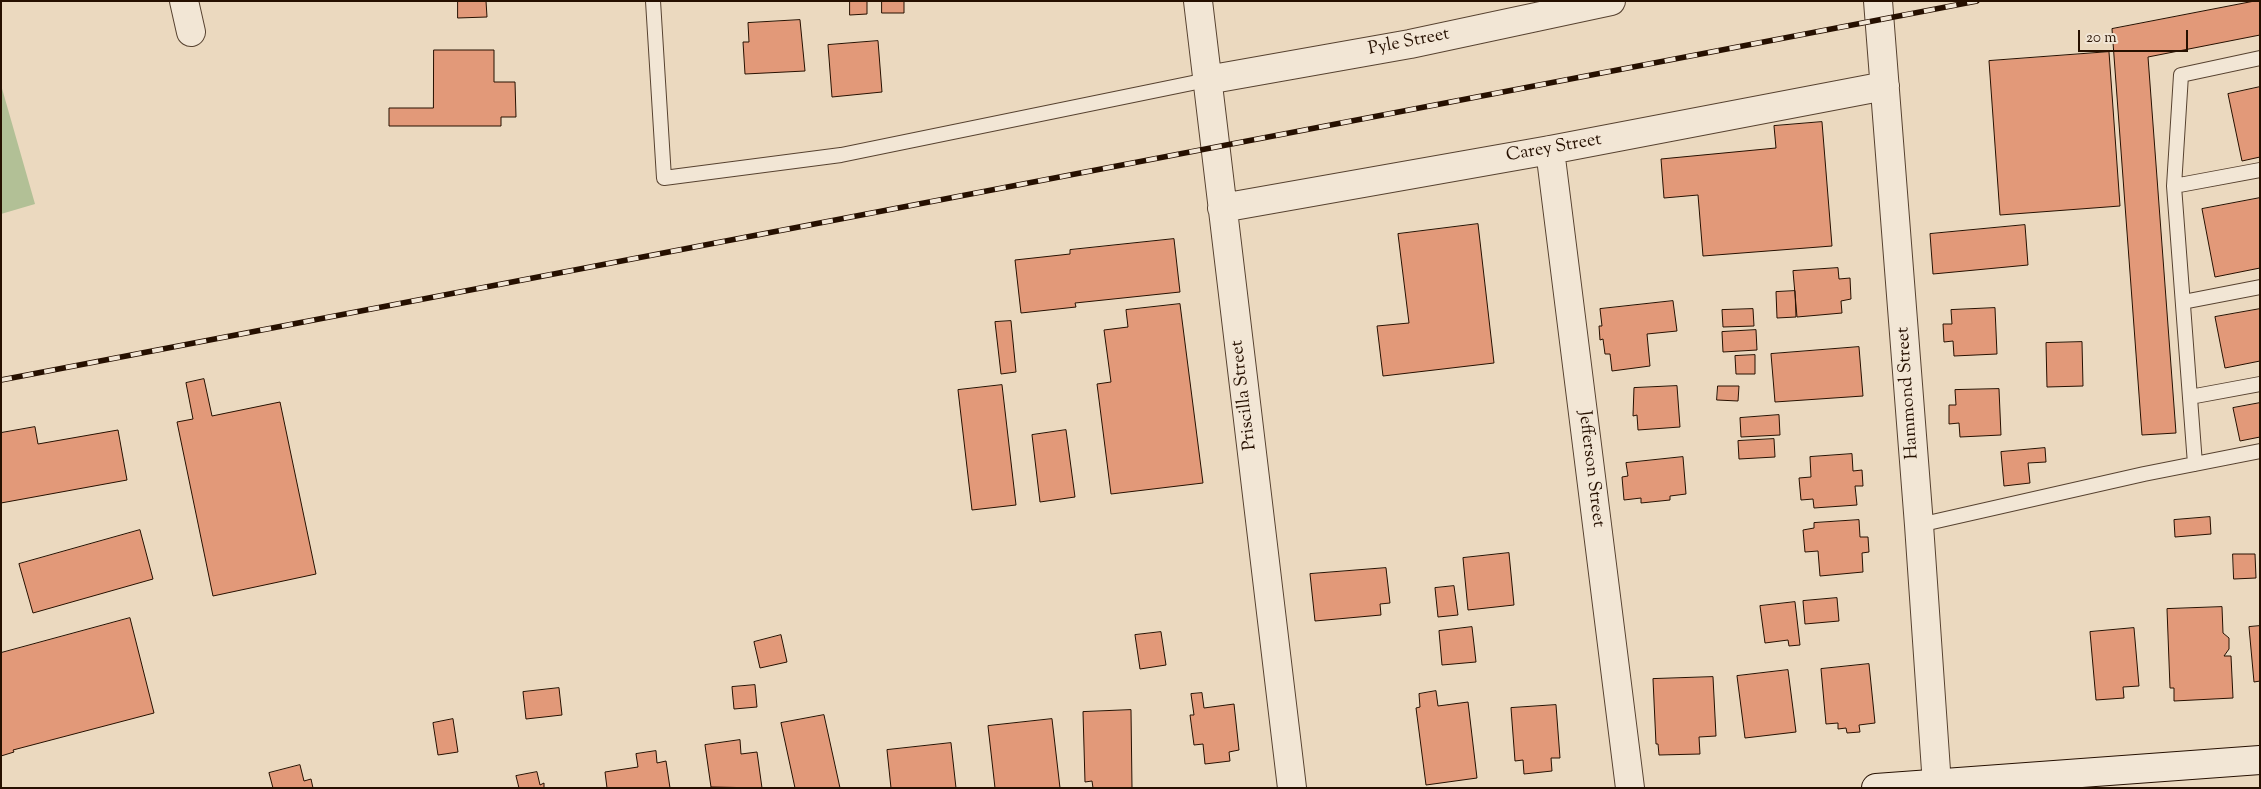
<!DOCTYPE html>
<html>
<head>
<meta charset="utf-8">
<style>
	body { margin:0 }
	#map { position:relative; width:2261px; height:789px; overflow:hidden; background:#ebd9bf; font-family:"Sorts Mill Goudy",serif }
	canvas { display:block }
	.frame { position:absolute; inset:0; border:2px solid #261000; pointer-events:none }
	.scale { position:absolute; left:2078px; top:30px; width:110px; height:22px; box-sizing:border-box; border:2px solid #261000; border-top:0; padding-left:6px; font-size:15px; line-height:18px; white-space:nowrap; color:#261000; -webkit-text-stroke:4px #f2e6d5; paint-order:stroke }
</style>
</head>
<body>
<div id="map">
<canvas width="2261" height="789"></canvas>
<div class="frame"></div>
<div class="scale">20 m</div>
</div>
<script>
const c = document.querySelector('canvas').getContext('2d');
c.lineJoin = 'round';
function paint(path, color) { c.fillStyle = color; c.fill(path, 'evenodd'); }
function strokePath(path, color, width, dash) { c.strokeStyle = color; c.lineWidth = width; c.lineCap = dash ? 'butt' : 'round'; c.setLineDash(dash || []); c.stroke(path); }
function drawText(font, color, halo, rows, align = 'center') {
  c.font = font + ' "Sorts Mill Goudy",serif'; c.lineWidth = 4.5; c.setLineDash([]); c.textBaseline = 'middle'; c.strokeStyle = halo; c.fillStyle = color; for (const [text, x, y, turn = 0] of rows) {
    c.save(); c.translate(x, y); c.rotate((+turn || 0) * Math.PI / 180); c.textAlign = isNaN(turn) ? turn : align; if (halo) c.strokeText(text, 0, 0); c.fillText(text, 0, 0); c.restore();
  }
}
const green = new Path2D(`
	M 1,85 L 35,204 L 1,214 Z`);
const building = new Path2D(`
	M 458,1 L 486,1 L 487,17 L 458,18 Z
	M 850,1 L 867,1 L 867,14 L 850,15 Z
	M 882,1 L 904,1 L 904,13 L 882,13 Z
	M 2255,1 L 2260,1 L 2260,35 L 2148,57 L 2176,433 L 2142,435 L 2112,29 Z
	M 800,20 L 805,71 L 745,74 L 743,42 L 749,42 L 748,23 Z
	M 878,41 L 882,92 L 832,97 L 828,45 Z
	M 434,50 L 494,50 L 494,82 L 515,82 L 516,117 L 501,117 L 501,126 L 389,126 L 389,108 L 433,108 Z
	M 2109,52 L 2120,206 L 2000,215 L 1989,61 Z
	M 2260,87 L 2260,157 L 2242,161 L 2228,94 Z
	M 1822,122 L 1832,246 L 1703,256 L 1698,195 L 1664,198 L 1661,159 L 1776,148 L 1774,126 Z
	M 2260,198 L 2260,268 L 2215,277 L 2202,209 Z
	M 1478,224 L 1494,363 L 1383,376 L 1377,326 L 1409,323 L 1398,234 Z
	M 2025,225 L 2028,265 L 1933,274 L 1930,234 Z
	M 1174,239 L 1180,292 L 1075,303 L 1076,307 L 1021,313 L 1015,260 L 1070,254 L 1070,250 Z
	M 1838,268 L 1839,279 L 1850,278 L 1851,299 L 1841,301 L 1842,313 L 1797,317 L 1793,271 Z
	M 1795,291 L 1796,317 L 1777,318 L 1776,292 Z
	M 1673,301 L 1677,331 L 1647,334 L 1650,366 L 1612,371 L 1610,354 L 1605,354 L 1603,339 L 1600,340 L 1599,326 L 1602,326 L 1600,309 Z
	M 1180,304 L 1203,483 L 1111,494 L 1097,384 L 1111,382 L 1104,330 L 1128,327 L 1126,310 Z
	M 1995,308 L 1997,354 L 1954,356 L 1953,341 L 1944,342 L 1943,324 L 1952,324 L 1951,310 Z
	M 1753,309 L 1754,326 L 1723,327 L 1722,310 Z
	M 2260,309 L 2260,361 L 2225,368 L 2215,317 Z
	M 1011,321 L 1016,372 L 1001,374 L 995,322 Z
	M 1756,330 L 1757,350 L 1723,352 L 1722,332 Z
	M 2082,342 L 2083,386 L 2047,387 L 2046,343 Z
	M 1859,347 L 1863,396 L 1775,402 L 1771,354 Z
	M 1755,355 L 1755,374 L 1736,374 L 1735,356 Z
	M 204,379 L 212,416 L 280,402 L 316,574 L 213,596 L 177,422 L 193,419 L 186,383 Z
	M 1002,385 L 1016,505 L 972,510 L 958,390 Z
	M 1677,386 L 1680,427 L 1638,430 L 1637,415 L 1633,416 L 1634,388 Z
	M 1718,386 L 1739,386 L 1738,401 L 1717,400 Z
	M 1999,389 L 2001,435 L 1960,437 L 1959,423 L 1949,424 L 1949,405 L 1956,405 L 1955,390 Z
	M 2260,403 L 2260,437 L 2240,441 L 2233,408 Z
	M 1779,415 L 1780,435 L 1741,437 L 1740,418 Z
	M 35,427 L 38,444 L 118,430 L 127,480 L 1,503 L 1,433 Z
	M 1066,430 L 1075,497 L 1040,502 L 1032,435 Z
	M 1774,439 L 1775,457 L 1739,459 L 1738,441 Z
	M 2045,448 L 2046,462 L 2028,463 L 2030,483 L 2004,486 L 2001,452 Z
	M 1852,454 L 1853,471 L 1862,470 L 1863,486 L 1855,486 L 1857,505 L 1814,508 L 1813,499 L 1801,500 L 1799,478 L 1811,477 L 1810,457 Z
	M 1683,457 L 1686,494 L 1670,496 L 1670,500 L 1641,503 L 1641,498 L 1624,500 L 1622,477 L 1628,476 L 1626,463 Z
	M 2210,517 L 2211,534 L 2175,537 L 2174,520 Z
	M 1859,520 L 1860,537 L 1868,537 L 1869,552 L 1862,553 L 1863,572 L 1820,576 L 1818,551 L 1805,552 L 1803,530 L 1814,528 L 1814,523 Z
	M 140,530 L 153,579 L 33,613 L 19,564 Z
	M 1509,553 L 1514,605 L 1468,610 L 1463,558 Z
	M 2233,554 L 2255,554 L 2256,578 L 2234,579 Z
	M 1386,568 L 1390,603 L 1380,604 L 1381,615 L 1315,621 L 1310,574 Z
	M 1454,586 L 1458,615 L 1438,617 L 1435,588 Z
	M 1837,598 L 1839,621 L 1805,624 L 1803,601 Z
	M 1795,602 L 1800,645 L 1789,646 L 1788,640 L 1765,643 L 1760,606 Z
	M 2222,607 L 2223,633 L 2229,638 L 2229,649 L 2224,656 L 2231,656 L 2233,698 L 2174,701 L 2174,688 L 2170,688 L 2167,609 Z
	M 130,618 L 154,713 L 13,750 L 14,752 L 1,756 L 1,653 Z
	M 2260,626 L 2260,681 L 2254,682 L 2249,627 Z
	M 1472,627 L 1476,662 L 1442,665 L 1439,631 Z
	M 2134,628 L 2139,686 L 2123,687 L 2124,698 L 2096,700 L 2090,632 Z
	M 1161,632 L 1166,665 L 1140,669 L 1135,635 Z
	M 781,635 L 787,662 L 760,668 L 754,642 Z
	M 1869,664 L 1875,723 L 1859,725 L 1860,732 L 1847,733 L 1846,728 L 1838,729 L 1838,723 L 1826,724 L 1821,669 Z
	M 1788,670 L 1796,732 L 1745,738 L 1737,676 Z
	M 1713,677 L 1716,736 L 1699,737 L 1700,754 L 1659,755 L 1658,744 L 1656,744 L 1653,679 Z
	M 755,685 L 757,707 L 734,709 L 732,687 Z
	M 559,688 L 562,715 L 526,719 L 523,692 Z
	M 1436,691 L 1438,706 L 1468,702 L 1477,778 L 1426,785 L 1416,708 L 1420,707 L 1419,694 Z
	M 1202,693 L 1204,708 L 1234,704 L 1239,750 L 1229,752 L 1230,761 L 1205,764 L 1203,744 L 1194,745 L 1190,715 L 1194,715 L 1191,694 Z
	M 1556,705 L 1560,758 L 1551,758 L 1552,771 L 1524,774 L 1523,760 L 1515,761 L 1511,708 Z
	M 1131,710 L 1132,788 L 1093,788 L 1092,781 L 1085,782 L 1083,712 Z
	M 824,715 L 840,788 L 795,788 L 781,723 Z
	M 453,719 L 458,752 L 438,755 L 433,723 Z
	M 1052,719 L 1060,788 L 995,788 L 988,726 Z
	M 740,740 L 741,754 L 757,752 L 762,788 L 711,787 L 705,745 Z
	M 951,743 L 956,788 L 891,788 L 887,750 Z
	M 656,751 L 657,763 L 666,761 L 670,788 L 607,788 L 605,772 L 638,767 L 636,754 Z
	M 300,765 L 304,781 L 311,779 L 313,788 L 273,788 L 269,773 Z
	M 537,772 L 540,785 L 544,783 L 544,788 L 519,788 L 516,776 Z`);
const lane = new Path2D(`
	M 653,1 L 664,178 L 841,155 L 1207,80
	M 2174,186 L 2260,170
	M 2183,302 L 2260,287
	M 2190,397 L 2260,384
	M 2195,464 L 2174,186 L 2181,75 L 2260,58
	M 1919,525 L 2144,474 L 2260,451`);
const street = new Path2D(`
	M 184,1 L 191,32
	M 1198,1 L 1292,788
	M 1878,1 L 1919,525 L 1937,785
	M 1207,80 L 1410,44 L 1611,1
	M 1550,150 L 1630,788
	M 1222,208 L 1550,150 L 1885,86`);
const secondary = new Path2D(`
	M 1876,788 L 2260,760`);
const rail = new Path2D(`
	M 1,380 L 1977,1`);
const streetNames = [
	["Pyle Street",1409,43,-11],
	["Carey Street",1554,149,-10],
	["Hammond Street",1909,393,-94],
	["Priscilla Street",1245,395,-97],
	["Jefferson Street",1590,469,83]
];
paint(green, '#b2c096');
paint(building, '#e29979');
strokePath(building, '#261000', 1);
strokePath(lane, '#574230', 16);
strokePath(street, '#574230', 30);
strokePath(secondary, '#261000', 30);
strokePath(lane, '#f2e6d5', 14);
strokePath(street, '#f2e6d5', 28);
strokePath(secondary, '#f2e6d5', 28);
strokePath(rail, '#261000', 5.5);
strokePath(rail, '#f2e6d5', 4, [11]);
drawText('18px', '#261000', '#f2e6d5', streetNames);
</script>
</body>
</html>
